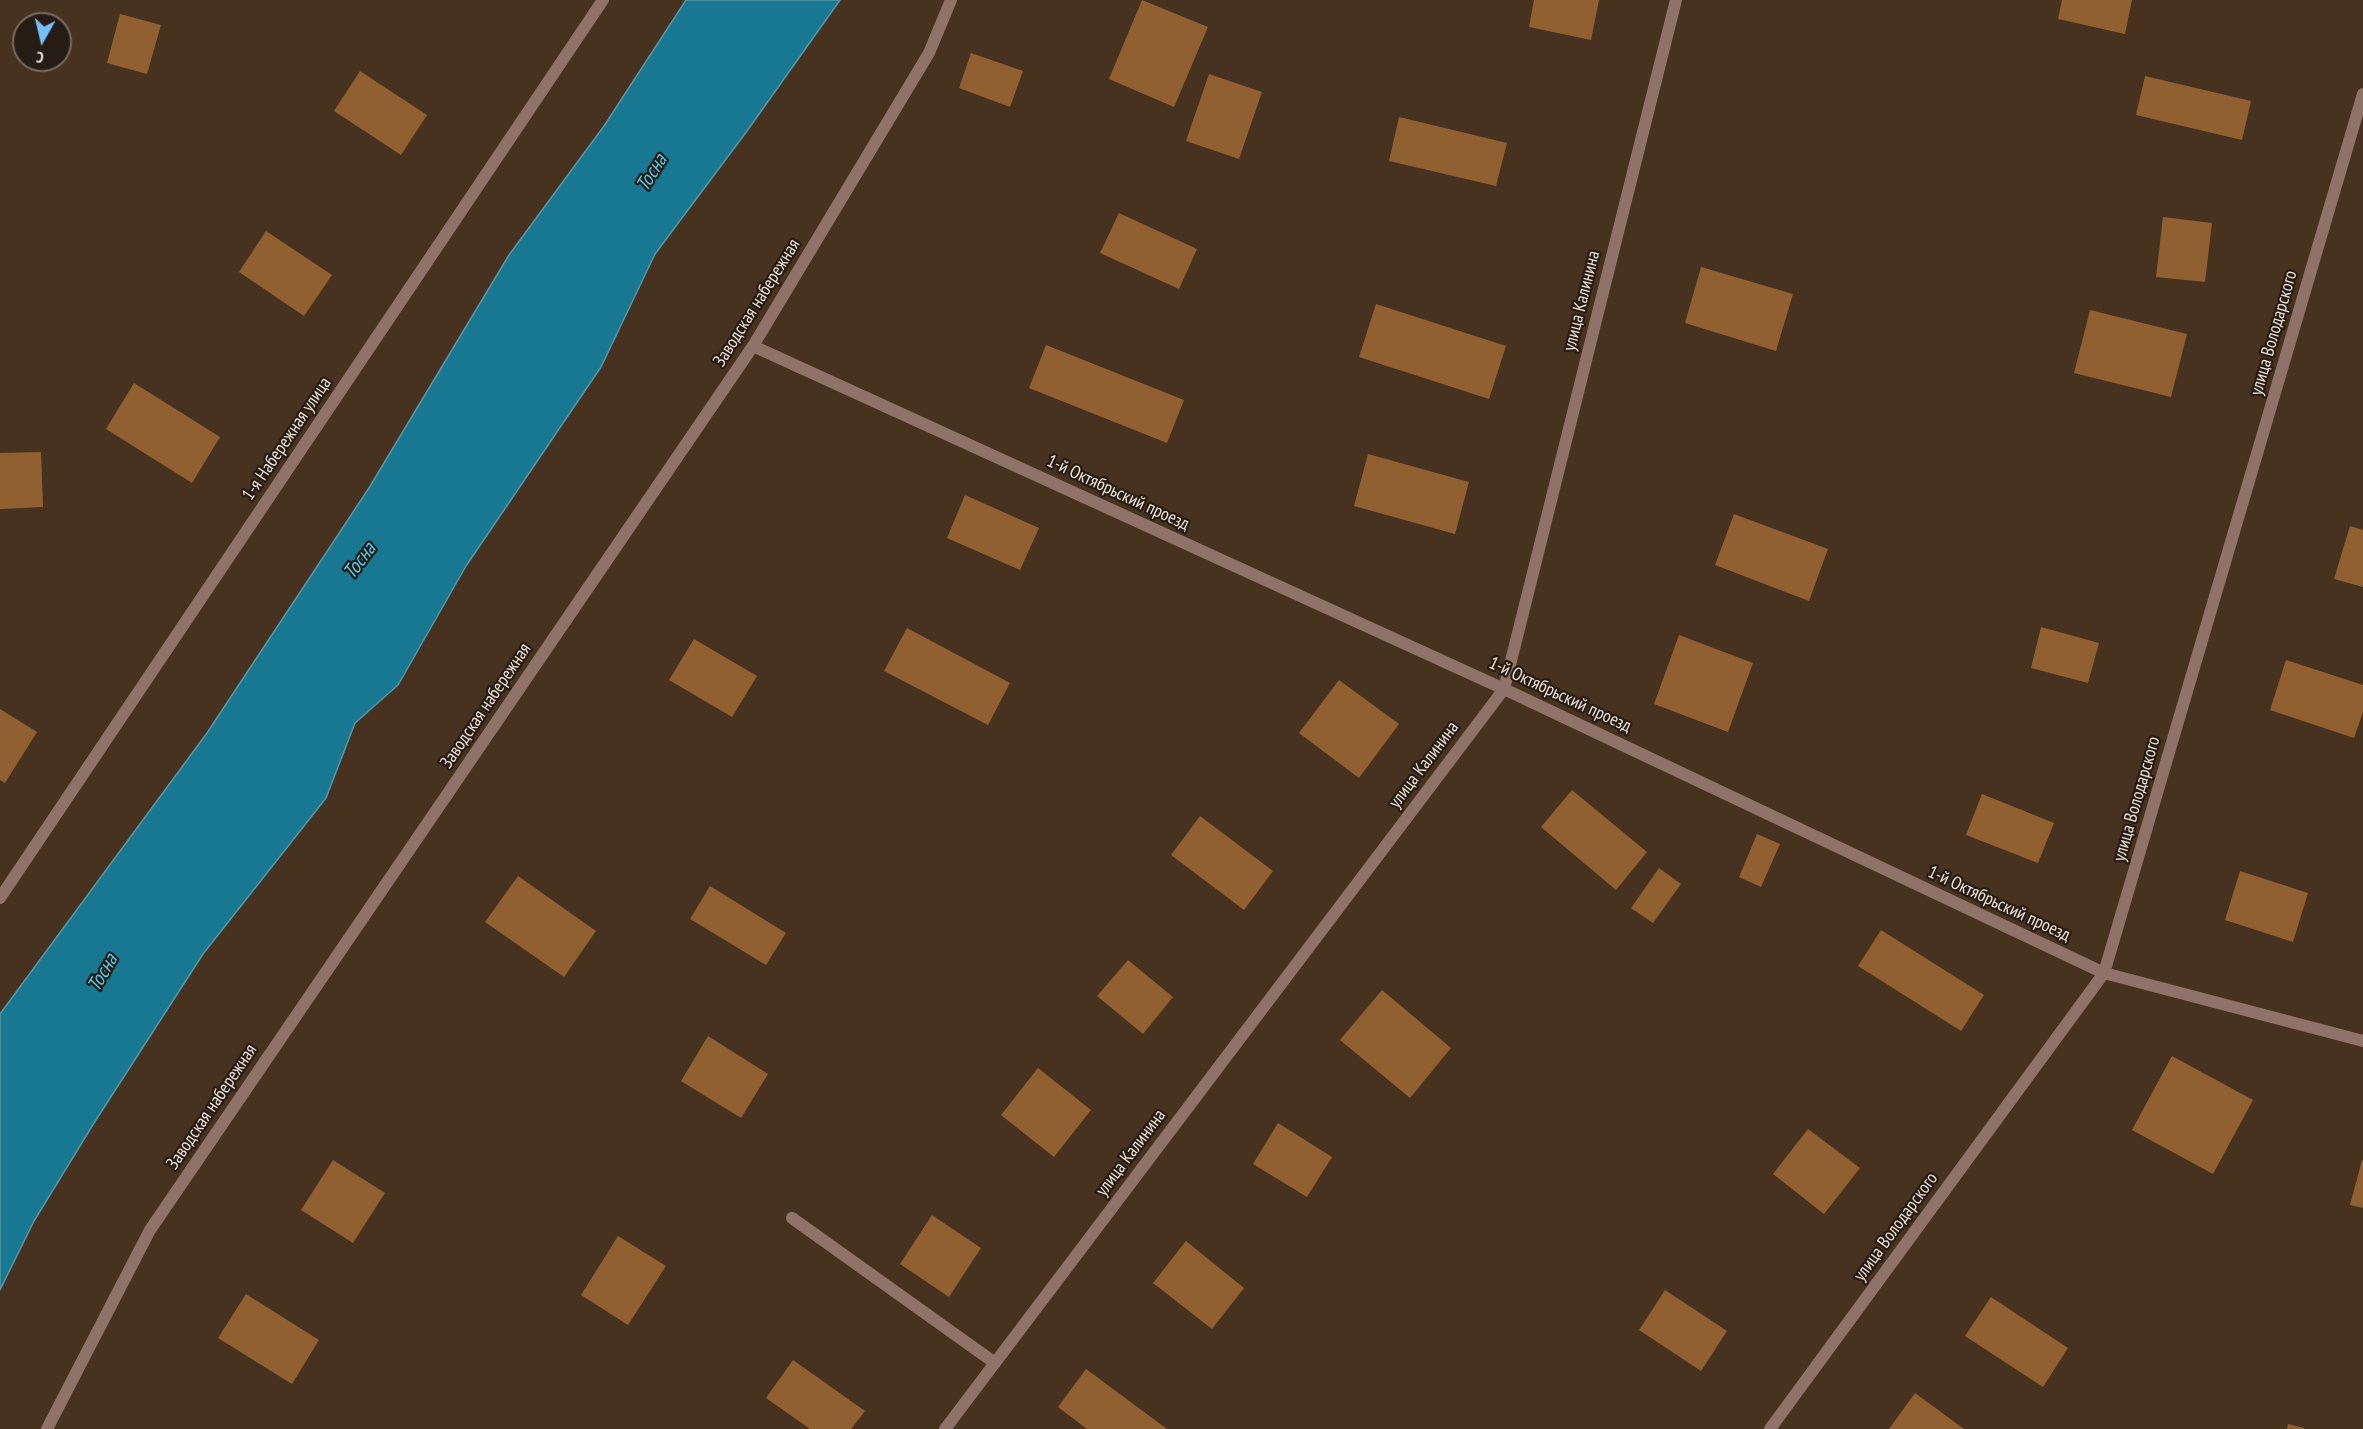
<!DOCTYPE html>
<html>
<head>
<meta charset="utf-8">
<style>
	body { margin:0 }
	#map { position:relative; width:2363px; height:1429px; overflow:hidden; background:#473220; font-family:"PT Sans Narrow",sans-serif }
	canvas { display:block }
	.north { position:absolute; left:12px; top:12px; width:60px; height:60px; box-sizing:border-box; background:#261c14; border:2px solid #766a61; border-radius:50%; rotate:188deg; font-size:16px; font-weight:700; line-height:24px; text-align:center; color:#eee0d5 }
	.north::after { content:''; display:block; margin:auto; width:21px; height:27px; background:#75c0f6; clip-path:polygon(50% 0,100% 100%,50% 72%,0 100%) }
</style>
</head>
<body>
<div id="map">
<canvas width="2363" height="1429"></canvas>
<div class="north">С</div>
</div>
<script>
const c = document.querySelector('canvas').getContext('2d');
c.lineJoin = 'round';
function paint(path, color) { c.fillStyle = color; c.fill(path, 'evenodd'); }
function strokePath(path, color, width, dash) { c.strokeStyle = color; c.lineWidth = width; c.lineCap = dash ? 'butt' : 'round'; c.setLineDash(dash || []); c.stroke(path); }
function drawText(font, color, halo, rows, align = 'center') {
  c.font = font + ' "PT Sans Narrow",sans-serif'; c.lineWidth = 4.5; c.setLineDash([]); c.textBaseline = 'middle'; c.strokeStyle = halo; c.fillStyle = color; for (const [text, x, y, turn = 0] of rows) {
    c.save(); c.translate(x, y); c.rotate((+turn || 0) * Math.PI / 180); c.textAlign = isNaN(turn) ? turn : align; if (halo) c.strokeText(text, 0, 0); c.fillText(text, 0, 0); c.restore();
  }
}
const water = new Path2D(`
	M 686,0 L 840,0 L 747,131 L 655,254 L 601,367 L 466,566 L 398,685 L 355,723 L 326,798 L 203,954 L 94,1123 L 34,1221 L 0,1290 L 0,1014 L 207,733 L 369,488 L 509,255 L 604,126 Z`);
const building = new Path2D(`
	M 1142,0 L 1208,27 L 1174,107 L 1109,79 Z
	M 1534,0 L 1599,0 L 1591,40 L 1529,27 Z
	M 2062,0 L 2132,0 L 2125,34 L 2058,19 Z
	M 120,14 L 161,25 L 147,74 L 107,63 Z
	M 971,53 L 1023,71 L 1010,107 L 959,88 Z
	M 360,71 L 427,115 L 401,155 L 334,111 Z
	M 1209,74 L 1262,92 L 1239,159 L 1186,141 Z
	M 2145,76 L 2251,101 L 2242,140 L 2136,115 Z
	M 1399,117 L 1507,143 L 1496,186 L 1389,161 Z
	M 1119,213 L 1197,249 L 1179,289 L 1100,253 Z
	M 2163,217 L 2212,223 L 2205,282 L 2156,277 Z
	M 266,231 L 332,275 L 304,316 L 239,272 Z
	M 1701,267 L 1793,294 L 1776,351 L 1685,323 Z
	M 1376,304 L 1506,346 L 1489,399 L 1359,357 Z
	M 2090,310 L 2187,334 L 2171,397 L 2074,373 Z
	M 1046,345 L 1184,400 L 1167,443 L 1029,388 Z
	M 134,383 L 220,437 L 192,483 L 106,429 Z
	M 41,452 L 43,507 L 0,509 L 0,453 Z
	M 1368,454 L 1469,482 L 1455,534 L 1354,506 Z
	M 965,495 L 1039,528 L 1020,570 L 947,538 Z
	M 1734,514 L 1828,549 L 1809,601 L 1715,565 Z
	M 2350,526 L 2363,530 L 2363,587 L 2334,579 Z
	M 2041,627 L 2099,643 L 2088,683 L 2031,668 Z
	M 907,628 L 1010,683 L 988,725 L 884,671 Z
	M 1679,635 L 1753,663 L 1728,732 L 1654,704 Z
	M 694,639 L 757,676 L 732,717 L 669,680 Z
	M 2286,660 L 2363,685 L 2363,712 L 2354,738 L 2270,710 Z
	M 1339,680 L 1399,724 L 1359,778 L 1299,733 Z
	M 0,709 L 37,732 L 5,783 L 0,780 Z
	M 1572,790 L 1647,852 L 1616,890 L 1541,827 Z
	M 1982,794 L 2054,823 L 2038,863 L 1966,835 Z
	M 1200,816 L 1273,871 L 1244,910 L 1171,855 Z
	M 1757,834 L 1780,844 L 1761,887 L 1739,877 Z
	M 1659,868 L 1681,884 L 1653,923 L 1631,908 Z
	M 2240,871 L 2308,893 L 2293,942 L 2225,920 Z
	M 518,876 L 596,931 L 564,977 L 485,922 Z
	M 710,886 L 786,933 L 766,965 L 690,919 Z
	M 1881,930 L 1984,995 L 1961,1031 L 1858,966 Z
	M 1128,960 L 1173,997 L 1143,1034 L 1097,996 Z
	M 1382,990 L 1451,1048 L 1410,1098 L 1340,1040 Z
	M 708,1036 L 768,1074 L 741,1118 L 681,1081 Z
	M 2172,1056 L 2253,1100 L 2213,1174 L 2132,1130 Z
	M 1038,1068 L 1091,1110 L 1054,1157 L 1001,1115 Z
	M 1278,1123 L 1332,1157 L 1307,1197 L 1253,1164 Z
	M 1808,1129 L 1860,1168 L 1824,1214 L 1773,1174 Z
	M 333,1160 L 385,1193 L 353,1243 L 301,1210 Z
	M 2362,1160 L 2363,1160 L 2363,1208 L 2350,1205 Z
	M 932,1215 L 981,1248 L 949,1297 L 900,1264 Z
	M 618,1236 L 666,1266 L 628,1325 L 581,1295 Z
	M 1186,1241 L 1244,1288 L 1212,1329 L 1153,1283 Z
	M 1665,1290 L 1727,1331 L 1701,1371 L 1639,1330 Z
	M 246,1294 L 319,1340 L 292,1384 L 218,1338 Z
	M 1991,1297 L 2068,1348 L 2043,1387 L 1965,1336 Z
	M 793,1360 L 865,1411 L 851,1429 L 810,1429 L 766,1398 Z
	M 1086,1369 L 1167,1429 L 1087,1429 L 1058,1407 Z
	M 1915,1393 L 1964,1429 L 1889,1429 Z
	M 2288,1424 L 2304,1428 L 2304,1429 L 2287,1429 Z`);
const service = new Path2D(`
	M 792,1218 L 995,1363`);
const minor = new Path2D(`
	M 753,346 L 1504,689 L 2104,973 L 2363,1041
	M 0,898 L 603,0
	M 47,1429 L 150,1230 L 753,346 L 929,53 L 951,0
	M 945,1429 L 1504,689 L 1676,0
	M 1770,1429 L 2104,973 L 2363,94`);
const streetNames = [
	["улица Калинина",1582,301,-76],
	["Заводская набережная",757,303,-58],
	["улица Володарского",2274,333,-74],
	["1-я Набережная улица",287,439,-56],
	["1-й Октябрьский проезд",1118,493,25],
	["1-й Октябрьский проезд",1560,695,25],
	["Заводская набережная",486,706,-56],
	["улица Калинина",1424,765,-53],
	["улица Володарского",2137,799,-74],
	["1-й Октябрьский проезд",1999,904,25],
	["Заводская набережная",212,1107,-56],
	["улица Калинина",1131,1153,-53],
	["улица Володарского",1896,1227,-54]
];
const waterNames = [
	["Тосна",652,173,-58],
	["Тосна",360,561,-53],
	["Тосна",103,973,-60]
];
paint(water, '#187891');
strokePath(water, '#5897a5', 1.5);
paint(building, '#916030');
strokePath(service, '#8f7268', 12);
strokePath(minor, '#8f7268', 12);
drawText('18px', '#eee0d5', '#261c14', streetNames);
drawText('italic 20px', '#51d0f3', '#261c14', waterNames);
</script>
</body>
</html>
